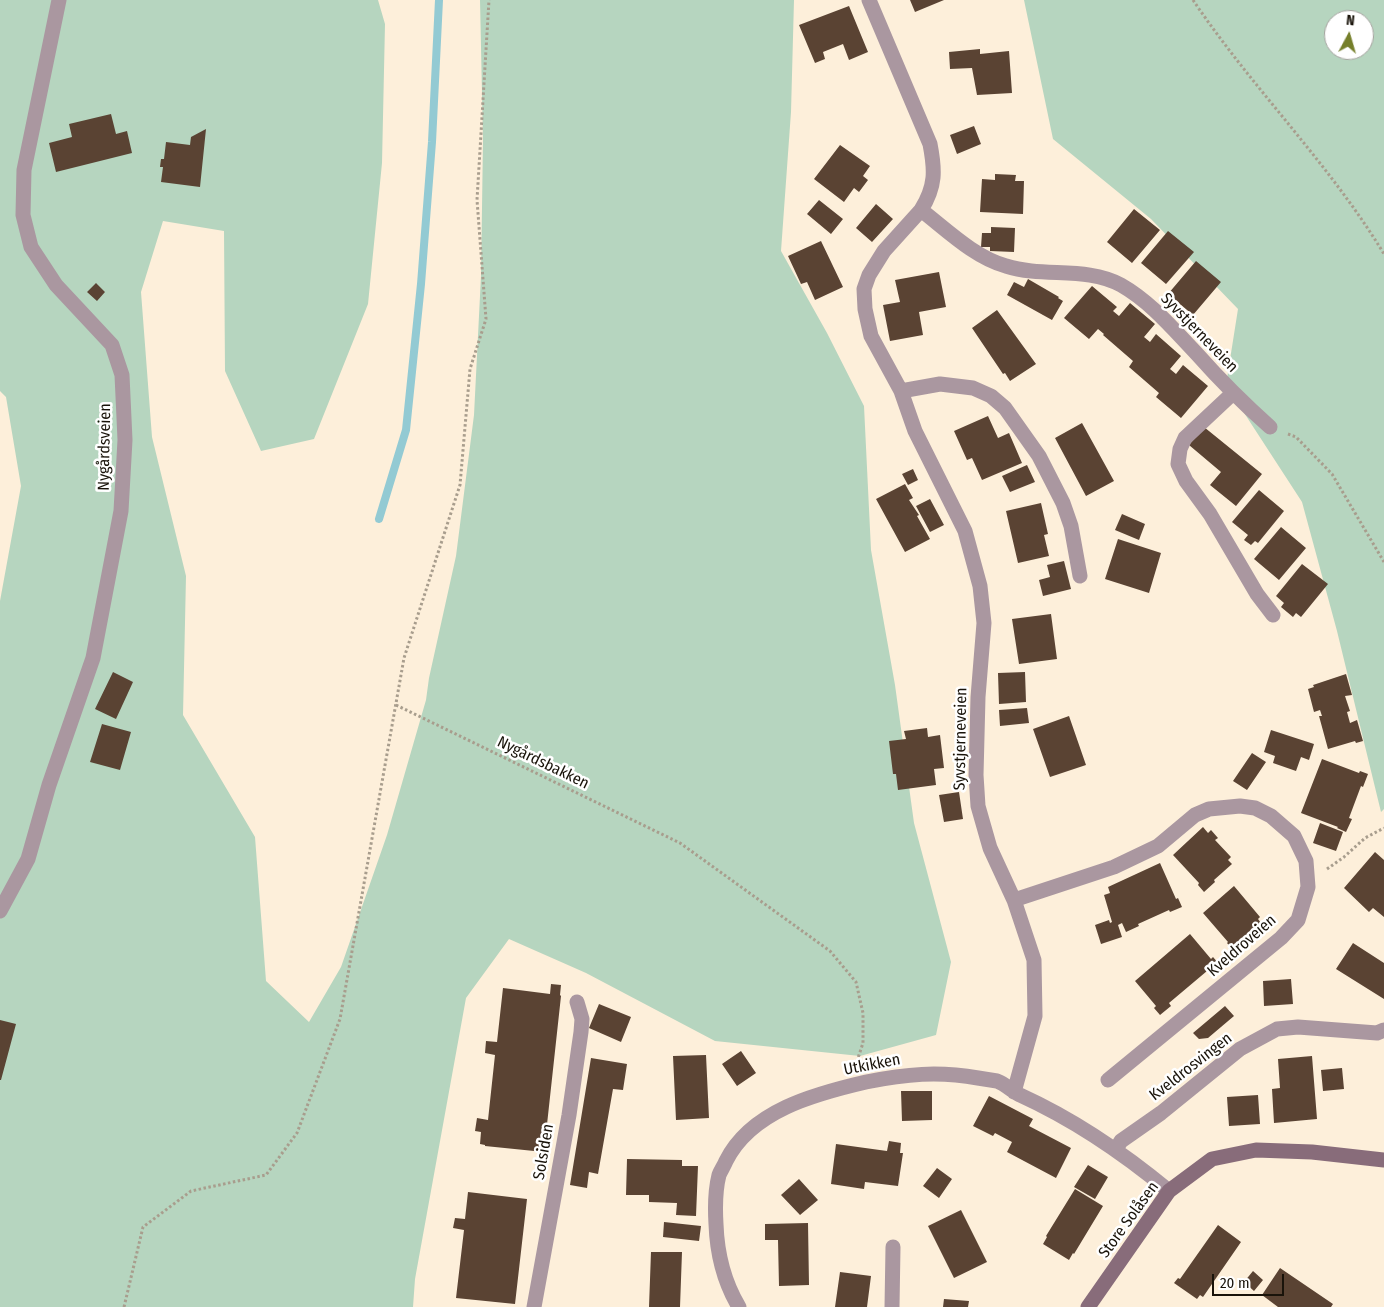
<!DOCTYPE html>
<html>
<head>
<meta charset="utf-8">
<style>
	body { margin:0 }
	#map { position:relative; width:1384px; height:1307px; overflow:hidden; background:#fdefda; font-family:"Fira Sans Condensed",sans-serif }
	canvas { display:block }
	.north { position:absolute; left:1324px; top:10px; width:50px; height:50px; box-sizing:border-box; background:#fff; border:1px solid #a3a19d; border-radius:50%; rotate:6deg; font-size:14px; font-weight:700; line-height:20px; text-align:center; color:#19130a }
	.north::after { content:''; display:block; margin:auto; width:18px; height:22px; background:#757f2a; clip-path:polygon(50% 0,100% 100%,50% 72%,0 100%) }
	.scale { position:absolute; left:1212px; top:1274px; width:72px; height:22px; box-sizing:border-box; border:2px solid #19130a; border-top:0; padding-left:6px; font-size:15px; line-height:18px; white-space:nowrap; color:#19130a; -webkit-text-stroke:4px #fff; paint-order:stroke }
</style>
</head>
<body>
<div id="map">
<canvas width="1384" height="1307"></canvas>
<div class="north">N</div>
<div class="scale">20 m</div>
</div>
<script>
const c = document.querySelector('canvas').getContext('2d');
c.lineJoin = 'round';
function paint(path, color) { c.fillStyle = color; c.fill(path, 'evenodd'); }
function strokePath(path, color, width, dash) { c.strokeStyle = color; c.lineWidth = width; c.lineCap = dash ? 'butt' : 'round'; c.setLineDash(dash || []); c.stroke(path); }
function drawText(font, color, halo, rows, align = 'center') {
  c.font = font + ' "Fira Sans Condensed",sans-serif'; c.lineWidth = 5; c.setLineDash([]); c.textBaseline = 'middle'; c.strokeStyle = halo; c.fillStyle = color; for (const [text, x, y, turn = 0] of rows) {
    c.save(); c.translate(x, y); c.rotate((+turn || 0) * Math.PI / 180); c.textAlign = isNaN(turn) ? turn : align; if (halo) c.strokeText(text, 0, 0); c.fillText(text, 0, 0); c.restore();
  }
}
const green = new Path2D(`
	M 0,0 L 378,0 L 385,24 L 382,163 L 368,304 L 314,439 L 261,451 L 225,371 L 224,231 L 163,221 L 141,292 L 152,437 L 186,576 L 183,715 L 255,837 L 266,981 L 309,1022 L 341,967 L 387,835 L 426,700 L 429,678 L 456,556 L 474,415 L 481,276 L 483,140 L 480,0 L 794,0 L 791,112 L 781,251 L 827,333 L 864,406 L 871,550 L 895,685 L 914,823 L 951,962 L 936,1035 L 860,1056 L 715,1041 L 586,973 L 509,939 L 466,998 L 415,1279 L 413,1307 L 0,1307 L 0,601 L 21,486 L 6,397 L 0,391 Z
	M 1024,0 L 1384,0 L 1384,809 L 1381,812 L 1337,631 L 1302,502 L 1226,385 L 1238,309 L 1151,219 L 1053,139 ZM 1334,20 L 1364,20 L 1364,50 L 1334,50 Z`);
const stream = new Path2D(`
	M 379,519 L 406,430 L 421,284 L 432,142 L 439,0`);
const building = new Path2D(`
	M 910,0 L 944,0 L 915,12 Z
	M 849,6 L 868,52 L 849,60 L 843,44 L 823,52 L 825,59 L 815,63 L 799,25 Z
	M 980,49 L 980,54 L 1009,51 L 1012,93 L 977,95 L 972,68 L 950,69 L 949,52 Z
	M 111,114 L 116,134 L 127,131 L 132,153 L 56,172 L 49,143 L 72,137 L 69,124 Z
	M 974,126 L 981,144 L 957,154 L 950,135 Z
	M 206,129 L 200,187 L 161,182 L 163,167 L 160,167 L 161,159 L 164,159 L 166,142 L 190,145 L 191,137 Z
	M 840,145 L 870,166 L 863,176 L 868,180 L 859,192 L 854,188 L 844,202 L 814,179 Z
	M 995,174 L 1016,175 L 1015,181 L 1024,181 L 1023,214 L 980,212 L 982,179 L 995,180 Z
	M 819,200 L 843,219 L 831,234 L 807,214 Z
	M 876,204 L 893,219 L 872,242 L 856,228 Z
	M 1134,209 L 1160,230 L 1132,263 L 1107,242 Z
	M 991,227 L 1015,228 L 1014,252 L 990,251 L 990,247 L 981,247 L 982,233 L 991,233 Z
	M 1168,231 L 1194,252 L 1166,284 L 1141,263 Z
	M 821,241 L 843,287 L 815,300 L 807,282 L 801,284 L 788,256 Z
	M 1196,261 L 1221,282 L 1193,315 L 1168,294 Z
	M 939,272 L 946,307 L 919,312 L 923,335 L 890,341 L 883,305 L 900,302 L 895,280 Z
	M 1028,279 L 1059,297 L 1058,298 L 1063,301 L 1052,320 L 1007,295 L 1014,282 L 1024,287 Z
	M 96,283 L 105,292 L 97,301 L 87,292 Z
	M 1092,286 L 1117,307 L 1113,311 L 1119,316 L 1130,303 L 1155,324 L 1144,337 L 1150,342 L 1156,334 L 1181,356 L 1170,369 L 1176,374 L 1183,365 L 1208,386 L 1181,418 L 1156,397 L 1159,393 L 1129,367 L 1133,361 L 1103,335 L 1104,334 L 1098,329 L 1089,339 L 1064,318 Z
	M 997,310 L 1036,364 L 1010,381 L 1005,373 L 1003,374 L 972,328 Z
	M 988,416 L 998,438 L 1009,433 L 1022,463 L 982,480 L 972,458 L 967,460 L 954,431 Z
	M 1082,423 L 1114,481 L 1086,496 L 1055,438 Z
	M 1204,427 L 1262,474 L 1236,506 L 1210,485 L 1221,472 L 1189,445 Z
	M 1027,465 L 1035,482 L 1010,492 L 1002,476 Z
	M 913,469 L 918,480 L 908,485 L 902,474 Z
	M 905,484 L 913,498 L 909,500 L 919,515 L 917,516 L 930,539 L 905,552 L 876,499 Z
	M 1259,490 L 1284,511 L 1258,543 L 1255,541 L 1251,545 L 1244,540 L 1248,535 L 1232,522 Z
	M 930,499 L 944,525 L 930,532 L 916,506 Z
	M 1041,503 L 1048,534 L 1044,535 L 1049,556 L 1018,563 L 1006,511 Z
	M 1122,514 L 1145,524 L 1139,540 L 1115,530 Z
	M 1281,527 L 1306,548 L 1279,580 L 1254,559 Z
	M 1118,539 L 1161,553 L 1149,593 L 1105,579 Z
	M 1064,561 L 1071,589 L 1043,596 L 1039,580 L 1050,577 L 1047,565 Z
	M 1302,564 L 1328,584 L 1301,617 L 1296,613 L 1293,617 L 1281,607 L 1284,603 L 1276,596 Z
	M 1051,614 L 1057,659 L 1019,664 L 1012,619 Z
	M 113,672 L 133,682 L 116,719 L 95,709 Z
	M 1025,672 L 1026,702 L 999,704 L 998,673 Z
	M 1346,674 L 1352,695 L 1345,696 L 1350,711 L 1347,712 L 1350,723 L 1357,720 L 1363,741 L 1356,743 L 1355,741 L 1328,749 L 1319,716 L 1322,716 L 1320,710 L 1314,712 L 1308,689 L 1314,687 L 1313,685 Z
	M 1027,708 L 1029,723 L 1000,726 L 999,710 Z
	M 1069,716 L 1086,765 L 1050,777 L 1033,729 Z
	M 102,724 L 131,732 L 120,770 L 90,762 Z
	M 927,728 L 928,737 L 940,735 L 944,768 L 934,769 L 936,785 L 898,790 L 896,774 L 893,774 L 889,741 L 906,739 L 904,731 Z
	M 1271,730 L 1314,744 L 1309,760 L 1301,757 L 1296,771 L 1273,763 L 1275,756 L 1264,752 Z
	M 1252,753 L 1266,762 L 1247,790 L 1233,781 Z
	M 1322,759 L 1359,773 L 1360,771 L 1368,774 L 1363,787 L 1361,786 L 1349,818 L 1352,819 L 1346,832 L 1337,828 L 1338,827 L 1301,813 Z
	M 959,792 L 963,819 L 944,822 L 939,795 Z
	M 1320,823 L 1343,832 L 1336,851 L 1313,843 Z
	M 1203,827 L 1208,833 L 1211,830 L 1218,838 L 1215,840 L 1231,857 L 1228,860 L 1232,864 L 1214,880 L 1215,882 L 1204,892 L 1198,885 L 1199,883 L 1173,855 Z
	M 1375,852 L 1384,860 L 1384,917 L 1373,908 L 1369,912 L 1344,888 Z
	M 1160,863 L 1176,899 L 1178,898 L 1182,907 L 1170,912 L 1169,910 L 1138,924 L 1139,926 L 1126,932 L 1122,923 L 1118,925 L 1122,937 L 1101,944 L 1095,925 L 1109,920 L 1110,923 L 1112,922 L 1104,895 L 1110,893 L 1108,887 Z
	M 1234,886 L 1260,917 L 1258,919 L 1261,923 L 1242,939 L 1244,941 L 1233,950 L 1227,943 L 1228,942 L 1203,913 Z
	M 1190,934 L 1211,959 L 1213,957 L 1219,964 L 1209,973 L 1207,971 L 1169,1003 L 1171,1006 L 1160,1015 L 1154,1008 L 1156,1006 L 1135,981 Z
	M 1353,943 L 1384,963 L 1384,999 L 1336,969 Z
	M 1291,979 L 1293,1004 L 1264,1006 L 1263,981 Z
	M 551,984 L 561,985 L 560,995 L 561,996 L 544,1152 L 485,1146 L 485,1145 L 480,1144 L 481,1132 L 475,1131 L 477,1118 L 488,1120 L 495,1055 L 485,1053 L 486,1041 L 497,1042 L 503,988 L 550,994 Z
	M 599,1004 L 631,1017 L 621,1042 L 589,1028 Z
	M 1225,1006 L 1234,1016 L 1208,1038 L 1199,1039 L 1193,1033 Z
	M 0,1020 L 16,1024 L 1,1080 L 0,1080 Z
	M 741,1051 L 756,1073 L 737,1086 L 722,1064 Z
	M 706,1055 L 709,1118 L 676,1120 L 673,1056 Z
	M 1312,1056 L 1317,1119 L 1274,1123 L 1272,1089 L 1280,1088 L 1278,1059 Z
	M 591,1058 L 627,1064 L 623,1090 L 613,1089 L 598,1174 L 589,1172 L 587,1188 L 570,1185 Z
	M 1342,1068 L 1344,1089 L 1323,1091 L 1321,1070 Z
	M 901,1091 L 932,1091 L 932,1120 L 902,1121 Z
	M 1258,1095 L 1260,1124 L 1229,1126 L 1227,1097 Z
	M 989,1096 L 1033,1119 L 1029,1126 L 1071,1148 L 1056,1178 L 1007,1152 L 1012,1142 L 995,1133 L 993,1136 L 973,1126 Z
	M 889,1141 L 901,1143 L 900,1153 L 903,1153 L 898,1186 L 865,1182 L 864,1189 L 831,1184 L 836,1144 L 887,1151 Z
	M 627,1159 L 682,1160 L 682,1166 L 698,1166 L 696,1216 L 676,1215 L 677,1203 L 649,1202 L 649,1195 L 626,1195 Z
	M 1088,1165 L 1108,1177 L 1095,1199 L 1074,1187 Z
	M 937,1168 L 952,1179 L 939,1198 L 923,1186 Z
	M 799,1179 L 818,1200 L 800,1215 L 781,1195 Z
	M 1075,1189 L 1103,1206 L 1074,1254 L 1073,1253 L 1069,1260 L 1043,1244 L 1047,1237 L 1046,1236 Z
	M 468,1192 L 527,1199 L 515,1304 L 456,1298 L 464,1230 L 453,1228 L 455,1218 L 465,1219 Z
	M 961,1210 L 987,1262 L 954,1278 L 928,1226 Z
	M 664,1222 L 701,1226 L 699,1241 L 663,1237 Z
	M 808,1223 L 809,1285 L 779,1286 L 778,1240 L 765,1240 L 765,1224 Z
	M 1218,1225 L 1241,1242 L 1203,1297 L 1200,1295 L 1197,1299 L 1174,1283 L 1178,1278 L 1180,1279 Z
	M 651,1252 L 682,1252 L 680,1307 L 649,1307 Z
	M 1280,1268 L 1333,1304 L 1331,1307 L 1278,1307 L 1262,1295 Z
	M 1253,1271 L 1263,1280 L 1254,1291 L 1244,1282 Z
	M 840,1272 L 871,1276 L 867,1307 L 835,1307 Z
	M 944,1299 L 969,1301 L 968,1307 L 943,1307 Z`);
const path = new Path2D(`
	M 1193,0 C 1252,88 1329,163 1384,254
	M 1288,434 L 1296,437 L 1332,474 L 1384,562
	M 396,705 L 680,843 L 830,951 L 856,982 L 863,1013 L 863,1043 L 856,1064
	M 1327,869 L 1344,857 L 1365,838 L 1384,828
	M 124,1307 L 143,1227 L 191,1191 L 266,1175 L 297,1133 L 340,1019 L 404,658 L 460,485 L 470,369 L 486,319 L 477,200 L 489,0`);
const street = new Path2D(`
	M 869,0 L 930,144 C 935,170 936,186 921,210
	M 901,391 L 940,384 L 973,388 L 991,396 L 1005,408 L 1039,456 L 1063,503 L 1071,526 L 1080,576
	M 1233,393 L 1185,438 L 1180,449 L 1178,464 L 1186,481 L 1210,514 L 1257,594 L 1273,615
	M 1014,900 L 1114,867 L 1158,846 L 1195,815 L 1209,809 L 1240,806 L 1255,808 L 1271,816 L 1294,836 L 1306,861 L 1308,887 L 1298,920 L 1281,938 L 1108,1080
	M 0,911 L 28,859 L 49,785 L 93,658 L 121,511 L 125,440 L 122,375 L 112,345 L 56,285 L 31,247 L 23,215 L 24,170 L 59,0
	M 1014,1092 L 1035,1016 L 1034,960 L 1014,900 L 990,848 L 978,806 L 976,775 L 978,697 L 984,623 L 980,586 L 965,531 L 915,431 L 901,391 L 871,336 L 865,309 L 864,289 L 869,275 L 884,251 L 921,210 C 947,230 974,257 1006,266 C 1044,278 1086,266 1121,285 C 1151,302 1174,330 1197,354 C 1220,380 1244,404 1270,427
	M 1116,1149 L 1121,1141 L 1161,1113 L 1240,1049 L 1277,1029 L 1298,1027 L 1377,1033 L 1384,1030
	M 534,1307 L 569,1115 L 581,1032 L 582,1019 L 577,1002
	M 739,1307 C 724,1282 717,1253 716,1224 C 715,1208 715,1191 719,1175 C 721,1170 724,1166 726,1161 C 751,1111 814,1094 866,1082 C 906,1074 938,1071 978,1078 C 984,1079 991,1080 997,1081 C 1005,1084 1012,1091 1020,1095 C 1075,1120 1122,1152 1169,1191
	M 892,1307 L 893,1247`);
const secondary = new Path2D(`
	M 1088,1307 L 1169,1191 L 1212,1159 L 1256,1150 L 1312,1152 L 1384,1160`);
const streetNames = [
	["Syvstjerneveien",1199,333,46],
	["Nygårdsveien",105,447,-89],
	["Syvstjerneveien",961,739,-89],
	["Nygårdsbakken",543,763,26],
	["Kveldroveien",1242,946,-41],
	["Utkikken",872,1065,-11],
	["Kveldrosvingen",1191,1067,-38],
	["Solsiden",544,1152,-80],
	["Store Solåsen",1129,1220,-54]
];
paint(green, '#b6d5bf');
strokePath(stream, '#93cad3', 8);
paint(building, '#5a4333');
strokePath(path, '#a89d8d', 3, [2.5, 2.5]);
strokePath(street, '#aa97a0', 15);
strokePath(secondary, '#886c7a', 15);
drawText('16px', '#19130a', '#fff', streetNames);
</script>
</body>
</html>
